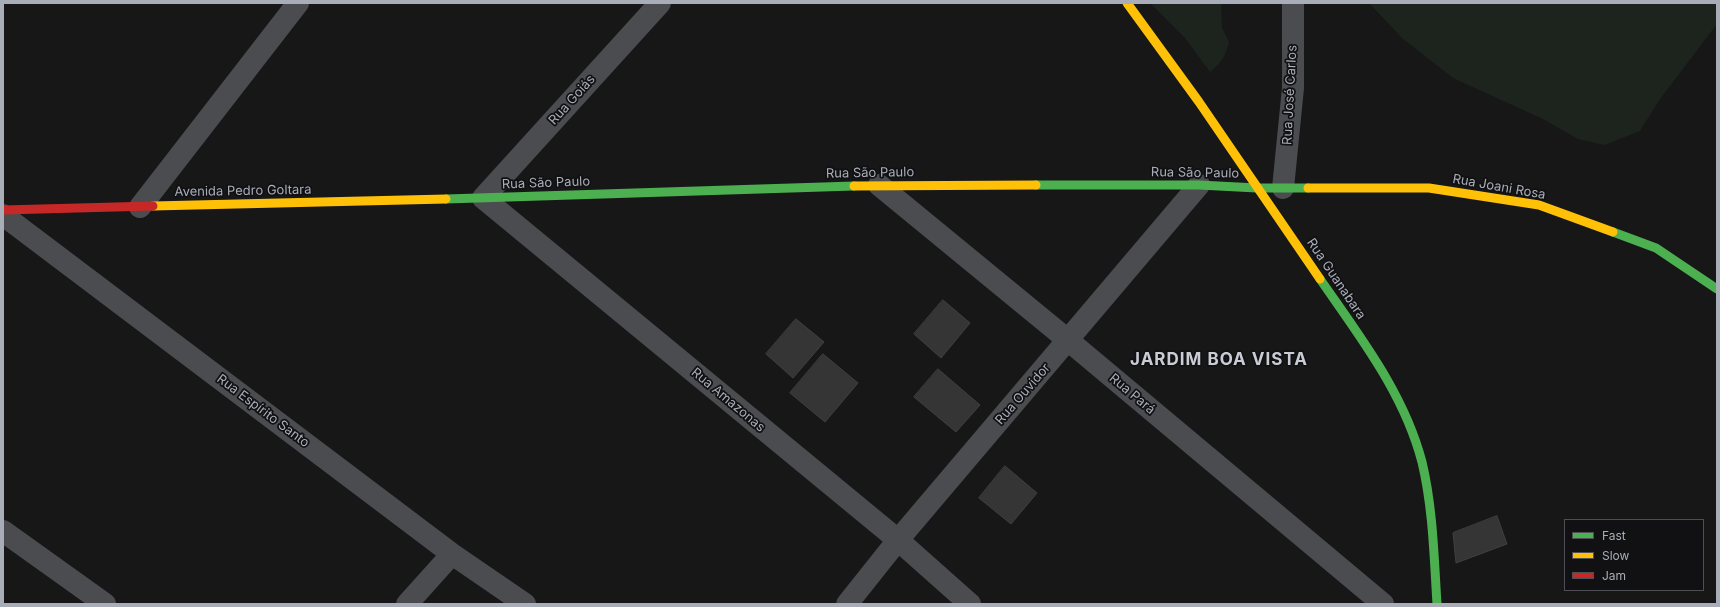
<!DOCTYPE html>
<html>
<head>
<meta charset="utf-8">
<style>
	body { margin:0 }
	#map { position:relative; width:1720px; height:607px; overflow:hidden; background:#171717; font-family:Inter,sans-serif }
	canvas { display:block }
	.frame { position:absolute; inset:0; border:4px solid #a8adb8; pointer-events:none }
	.legend { position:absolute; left:1564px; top:519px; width:140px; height:72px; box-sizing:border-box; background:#111113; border:1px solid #4d4f55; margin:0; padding:5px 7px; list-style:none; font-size:12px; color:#a8adb8 }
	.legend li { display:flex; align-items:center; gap:8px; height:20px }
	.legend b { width:20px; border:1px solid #4d4f55 }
</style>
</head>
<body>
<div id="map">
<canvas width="1720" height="607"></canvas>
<div class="frame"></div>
<ul class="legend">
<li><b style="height:5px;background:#4caf50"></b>Fast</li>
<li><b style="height:5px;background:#ffc107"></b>Slow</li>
<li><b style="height:5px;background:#c62828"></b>Jam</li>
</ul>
</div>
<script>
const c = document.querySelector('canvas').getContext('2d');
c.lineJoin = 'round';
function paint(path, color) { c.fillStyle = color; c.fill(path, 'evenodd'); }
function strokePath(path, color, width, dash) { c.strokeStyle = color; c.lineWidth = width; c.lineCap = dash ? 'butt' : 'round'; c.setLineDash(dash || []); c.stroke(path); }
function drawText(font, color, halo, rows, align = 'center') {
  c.font = font + ' Inter,sans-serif'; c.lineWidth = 3.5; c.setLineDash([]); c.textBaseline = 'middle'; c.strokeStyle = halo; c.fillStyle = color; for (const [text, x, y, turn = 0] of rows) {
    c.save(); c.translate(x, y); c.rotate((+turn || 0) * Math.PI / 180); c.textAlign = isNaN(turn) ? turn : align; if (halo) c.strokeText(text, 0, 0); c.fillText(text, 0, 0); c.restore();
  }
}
const green = new Path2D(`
	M 1150,3 L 1223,3 L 1221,6 L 1222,28 L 1229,42 C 1225,57 1222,62 1210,72 L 1185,38 Z
	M 1369,3 L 1717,3 L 1717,24 L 1660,99 L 1640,131 L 1604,145 L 1578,139 L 1543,119 L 1453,78 L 1402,38 Z`);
const building = new Path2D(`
	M 943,300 L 970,323 L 941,358 L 914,334 Z
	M 796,319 L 824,342 L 793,378 L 766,354 Z
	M 823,354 L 858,383 L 825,422 L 790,393 Z
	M 938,369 L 980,405 L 956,432 L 914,397 Z
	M 1005,466 L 1037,493 L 1011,524 L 979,498 Z
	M 1497,516 L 1507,544 L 1456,563 L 1453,533 Z`);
const street = new Path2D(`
	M 660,3 L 483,198 L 898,540 L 970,604
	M 879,185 L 1069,341 L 1383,604
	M 1283,188 L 1293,88 L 1293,3
	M 140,207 L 298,3
	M 3,215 L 452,554 L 525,604
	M 3,531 L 105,604
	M 407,604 L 452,554
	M 847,604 L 898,540 L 1199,185`);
const fast = new Path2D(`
	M 1036,185 L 1199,185 L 1257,188 L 1308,188
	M 446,199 L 854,186
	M 1613,232 L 1656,248 L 1717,289
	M 1320,279 C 1360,337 1404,393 1422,462 C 1433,508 1434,557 1437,604`);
const slow = new Path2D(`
	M 1127,3 L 1199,102 L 1320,279
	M 854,186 L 1036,185
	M 1308,188 L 1429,188 L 1539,205 L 1613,232
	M 153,206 L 446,199`);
const jam = new Path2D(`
	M 3,210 L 153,206`);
const streetNames = [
	["Rua José Carlos",1290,95,-87],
	["Rua Goiás",572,100,-48],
	["Rua São Paulo",870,173,-1],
	["Rua São Paulo",1195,173,1],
	["Rua São Paulo",546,183,-2],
	["Rua Joani Rosa",1499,187,10],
	["Avenida Pedro Goltara",243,191,-1],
	["Rua Guanabara",1336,279,56],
	["Rua Ouvidor",1023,394,-49],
	["Rua Pará",1132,394,40],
	["Rua Amazonas",728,400,40],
	["Rua Espírito Santo",263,411,37]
];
const districtNames = [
	["JARDIM BOA VISTA",1219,360]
];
paint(green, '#1d241e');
paint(building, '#353536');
strokePath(building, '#3f4043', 1);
strokePath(street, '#4b4c50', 22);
strokePath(fast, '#4caf50', 9);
strokePath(slow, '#ffc107', 9);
strokePath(jam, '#c62828', 9);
drawText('13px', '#a8adb8', '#111113', streetNames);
c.letterSpacing = '1px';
drawText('bold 17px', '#c9ccd4', '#111113', districtNames);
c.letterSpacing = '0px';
</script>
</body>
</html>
